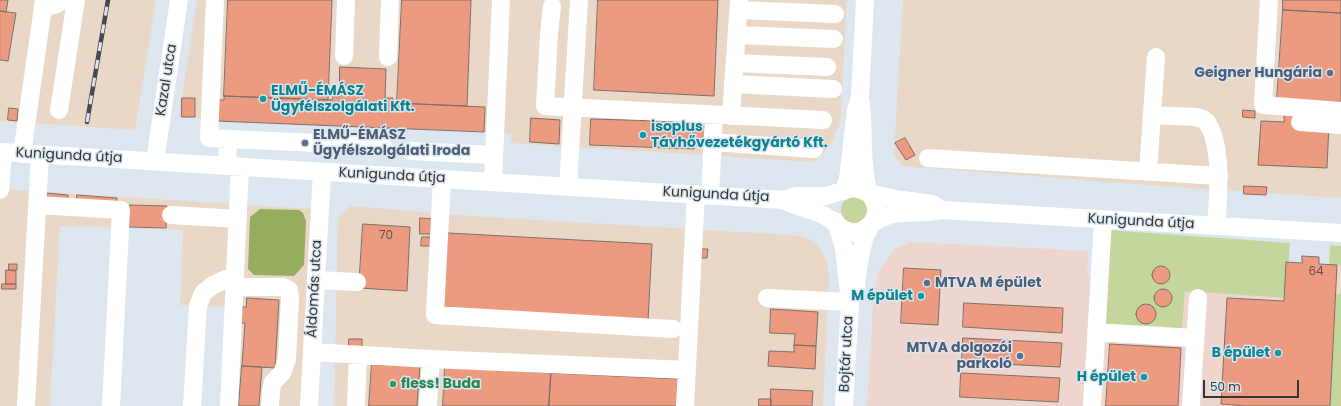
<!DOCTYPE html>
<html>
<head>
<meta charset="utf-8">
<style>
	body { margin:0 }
	#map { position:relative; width:1341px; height:406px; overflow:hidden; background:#dde6ef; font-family:Poppins,sans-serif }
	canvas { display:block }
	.scale { position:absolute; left:1203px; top:380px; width:96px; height:18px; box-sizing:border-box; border:2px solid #34373a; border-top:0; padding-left:5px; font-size:12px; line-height:14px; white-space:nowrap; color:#34373a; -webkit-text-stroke:3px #dde6ef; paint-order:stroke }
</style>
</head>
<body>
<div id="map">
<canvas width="1341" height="406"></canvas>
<div class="scale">50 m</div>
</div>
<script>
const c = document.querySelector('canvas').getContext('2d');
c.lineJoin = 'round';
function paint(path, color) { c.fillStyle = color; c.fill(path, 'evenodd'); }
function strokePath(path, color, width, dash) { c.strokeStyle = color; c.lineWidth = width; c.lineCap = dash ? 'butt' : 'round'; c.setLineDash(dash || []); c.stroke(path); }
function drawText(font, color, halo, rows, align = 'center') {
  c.font = font + ' Poppins,sans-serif'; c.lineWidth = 3; c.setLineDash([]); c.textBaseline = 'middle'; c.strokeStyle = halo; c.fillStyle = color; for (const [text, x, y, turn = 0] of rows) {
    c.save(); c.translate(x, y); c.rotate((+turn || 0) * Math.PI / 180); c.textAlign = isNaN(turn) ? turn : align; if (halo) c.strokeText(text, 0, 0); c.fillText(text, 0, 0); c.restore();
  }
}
const commercial = new Path2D(`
	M 911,242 L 1088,251 L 1087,275 L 1106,275 L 1284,263 L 1341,265 L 1341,406 L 867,406 L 874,292 L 879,271 L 895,249 Z`);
const industrial = new Path2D(`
	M 0,0 L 156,0 L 135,130 L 0,121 Z
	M 197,0 L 847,0 L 841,114 L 838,127 L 831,144 L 820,157 L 813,162 L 511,143 L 512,133 L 179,117 Z
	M 903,0 L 1341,0 L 1341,198 L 1202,189 L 901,166 L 894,153 Z
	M 0,189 L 311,209 L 300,406 L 225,406 L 229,307 L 180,305 L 183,230 L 60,226 L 50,406 L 0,406 Z
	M 350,206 L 471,216 L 790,235 L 802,236 L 809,239 L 817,245 L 823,253 L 828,266 L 829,280 L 823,406 L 334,406 L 338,219 Z`);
const green = new Path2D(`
	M841 210a13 13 0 1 1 26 0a13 13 0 1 1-26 0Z
	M 1108,230 L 1290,243 L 1286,298 L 1185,291 L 1182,329 L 1102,324 Z
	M 1330,245 L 1341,246 L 1341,265 L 1329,265 Z
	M 1336,294 L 1341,294 L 1341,406 L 1329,406 Z`);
const forest = new Path2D(`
	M 260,209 L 299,210 L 303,213 L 306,221 L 304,265 L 294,276 L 254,275 L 248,269 L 250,217 Z`);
const building = new Path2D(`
	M 0,0 L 8,0 L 6,12 L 0,11 Z
	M 228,0 L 332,0 L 328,100 L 224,96 Z
	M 402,0 L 471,0 L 467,106 L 397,103 Z
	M 598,0 L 718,0 L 714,96 L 594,90 Z
	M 1283,0 L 1341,0 L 1341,13 L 1283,10 Z
	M 1283,10 L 1341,13 L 1341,104 L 1277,100 Z
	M 0,11 L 16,13 L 8,61 L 0,60 Z
	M 340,67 L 386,69 L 385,98 L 393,98 L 392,103 L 485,107 L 484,132 L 217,121 L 217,100 L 224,100 L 224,96 L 332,100 L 333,96 L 339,97 Z
	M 182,98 L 195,98 L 195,117 L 182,117 Z
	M 9,108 L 18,109 L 17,121 L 8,120 Z
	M 1243,110 L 1255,111 L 1255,118 L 1243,117 Z
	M 1284,111 L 1297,112 L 1329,124 L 1327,168 L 1258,165 L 1261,121 L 1284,122 Z
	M 531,118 L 560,120 L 559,144 L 530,142 Z
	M 591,119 L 695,122 L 694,149 L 590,145 Z
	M 695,124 L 709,127 L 709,147 L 695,145 Z
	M 905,138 L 915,155 L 906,160 L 895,143 Z
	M 1244,186 L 1267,187 L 1266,195 L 1244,194 Z
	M 46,193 L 68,195 L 68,204 L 45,203 Z
	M 77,195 L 117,198 L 116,208 L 77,205 Z
	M 130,205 L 167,206 L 166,228 L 129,227 Z
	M 420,218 L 433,219 L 432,234 L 420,234 Z
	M 363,224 L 410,227 L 407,291 L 359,288 Z
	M 448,233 L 652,244 L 648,321 L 444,310 Z
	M 422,237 L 432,237 L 432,246 L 421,246 Z
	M 700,249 L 708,249 L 707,258 L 699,258 Z
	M 1302,256 L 1319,257 L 1319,264 L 1337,265 L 1330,406 L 1248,406 L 1221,404 L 1227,298 L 1284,301 L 1286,262 L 1302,263 Z
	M 9,264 L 17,264 L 17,270 L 9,270 Z
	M1152 275a9 9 0 1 1 18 0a9 9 0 1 1-18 0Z
	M 904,268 L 941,270 L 938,325 L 901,323 Z
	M 6,270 L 16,271 L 16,284 L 6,284 Z
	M 2,284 L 16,284 L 16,289 L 2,289 Z
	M1154 298a9 9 0 1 1 18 0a9 9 0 1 1-18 0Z
	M 247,298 L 279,300 L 275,368 L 242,366 L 245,323 L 240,323 L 241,307 L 246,307 Z
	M 964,303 L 1063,308 L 1062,333 L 963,327 Z
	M1136 314a10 10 0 1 1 20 0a10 10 0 1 1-20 0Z
	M 771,309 L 818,312 L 816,346 L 794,345 L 795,334 L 770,333 Z
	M 963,338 L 1062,343 L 1060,367 L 962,362 Z
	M 349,339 L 362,339 L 362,347 L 349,346 Z
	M 1110,344 L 1181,348 L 1178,406 L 1106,406 Z
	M 794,345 L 816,346 L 815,369 L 768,366 L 769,351 L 794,352 Z
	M 372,363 L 420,365 L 417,406 L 369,406 Z
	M 242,366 L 262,367 L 259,406 L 239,406 Z
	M 445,367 L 551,373 L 549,406 L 443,406 Z
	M 551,373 L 680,379 L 679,406 L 549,406 Z
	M 961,373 L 1060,378 L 1058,402 L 960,397 Z
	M 771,389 L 813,391 L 812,406 L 771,406 Z
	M 759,399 L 771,399 L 771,406 L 759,406 Z`);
const minor = new Path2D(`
	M 215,0 L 209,138 L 228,139
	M 1269,0 L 1263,105 L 1341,111
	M 552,6 L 549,34 L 545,106 L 823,120
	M 43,7 C 50,6 57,6 62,0
	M 739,10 L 835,14
	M 737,35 L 834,39
	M 344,56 L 346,0
	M 388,57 L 390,0
	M 735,63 L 827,67
	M 733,84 L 833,89
	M 59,110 L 76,0
	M 1152,115 L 1195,117 C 1201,118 1205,119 1208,124 C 1223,148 1218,199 1216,226
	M 731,116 L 739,0
	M 1300,122 L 1341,125
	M 712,142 L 814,149
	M 410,151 L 494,155
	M 0,152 L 784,200 L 796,196 L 826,196 L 848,189 L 855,188 L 862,190 L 868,193 L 896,199 L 932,204 L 942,210
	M 22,154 L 44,0
	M 928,158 L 1219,176
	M 155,161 L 179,0
	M 227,166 L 228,139 L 383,146
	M 1148,171 L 1156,57
	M 442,179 L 435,315 L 673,329
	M 493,182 L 501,0
	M 568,187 L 579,0
	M 0,190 L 3,152
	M 844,191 L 848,179 L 856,110 L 860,97 L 865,0
	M 710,195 L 714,115
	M 784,200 C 798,208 813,209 827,217 C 837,223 845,235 858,232 C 866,230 870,224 876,221 C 882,218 888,215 893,214 C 910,211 926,214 942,210 L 1341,233
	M 37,205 L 121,210 L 111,406
	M 171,215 L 238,219
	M 835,221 L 837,224 L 844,248 L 850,302 L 844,406
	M 316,280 L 357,282
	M 235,287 L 283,287 L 289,290 L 290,297 L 287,359 L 282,373 L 273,382 L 271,391 L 270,406
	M 856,288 C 857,271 860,255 864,239 C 867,230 876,220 876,211 C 877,201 869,195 867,186 C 860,157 865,126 860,97
	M 767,298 L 850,302
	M 1096,332 L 1195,338
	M 312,352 L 431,359 L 687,370
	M 428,404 L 431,359
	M 26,406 L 40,155
	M 192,406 L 198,306 L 203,293 L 213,285 L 235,275
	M 229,406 L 240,167
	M 309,406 L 322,172
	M 356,406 L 358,355
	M 685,406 L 696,194
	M 1092,406 L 1103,220
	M 1191,406 L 1198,298`);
const rail = new Path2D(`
	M 87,122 L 108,0`);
const markers = [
	[1330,73,4,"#5c6f8a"],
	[263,99,4,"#0f9aa8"],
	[643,135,4,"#0f9aa8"],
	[305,143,4,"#5c6f8a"],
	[927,283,4,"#5c6f8a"],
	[921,296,4,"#0f9aa8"],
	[1278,353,4,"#0f9aa8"],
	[1020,356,4,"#5c6f8a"],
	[1144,377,4,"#0f9aa8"],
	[393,384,4,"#2e9e5b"]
];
const numberNames = [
	["70",386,236],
	["64",1316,272]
];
const serviceNames = [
	["Geigner Hungária",1322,73],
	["ELMŰ-ÉMÁSZ",313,135,"left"],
	["Ügyfélszolgálati Iroda",313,151,"left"],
	["MTVA M épület",935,283,"left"],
	["MTVA dolgozói",1012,348],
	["parkoló",1012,364]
];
const streetNames = [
	["Kazal utca",167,80,-81],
	["Kunigunda útja",69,156,3],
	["Kunigunda útja",392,176,3],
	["Kunigunda útja",716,195,3],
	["Kunigunda útja",1141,222,3],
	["Áldomás utca",315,289,-87],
	["Bojtár utca",847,354,-87]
];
const cultureNames = [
	["ELMŰ-ÉMÁSZ",271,91,"left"],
	["Ügyfélszolgálati Kft.",271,107,"left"],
	["isoplus",651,127,"left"],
	["Távhővezetékgyártó Kft.",651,143,"left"],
	["M épület",913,296],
	["B épület",1270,353],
	["H épület",1136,377]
];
const leisureNames = [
	["fless! Buda",401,384]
];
paint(commercial, '#eed5cd');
paint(industrial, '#e9d8c7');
paint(green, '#c5d69d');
paint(forest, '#97ac5f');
paint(building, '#ec9b80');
strokePath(building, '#7c706c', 1);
strokePath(minor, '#fff', 18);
strokePath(rail, '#45494d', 4.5);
strokePath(rail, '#dde6ef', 3, [9]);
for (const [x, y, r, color] of markers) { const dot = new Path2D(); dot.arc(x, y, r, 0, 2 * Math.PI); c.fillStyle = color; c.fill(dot); strokePath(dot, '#dde6ef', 1.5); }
drawText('12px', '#62504c', null, numberNames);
drawText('bold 14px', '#4e5e75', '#dde6ef', serviceNames, 'right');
drawText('14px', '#34373a', '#dde6ef', streetNames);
drawText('bold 14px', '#0d838f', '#dde6ef', cultureNames, 'right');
drawText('bold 14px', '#27864d', '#dde6ef', leisureNames, 'left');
</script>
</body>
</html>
